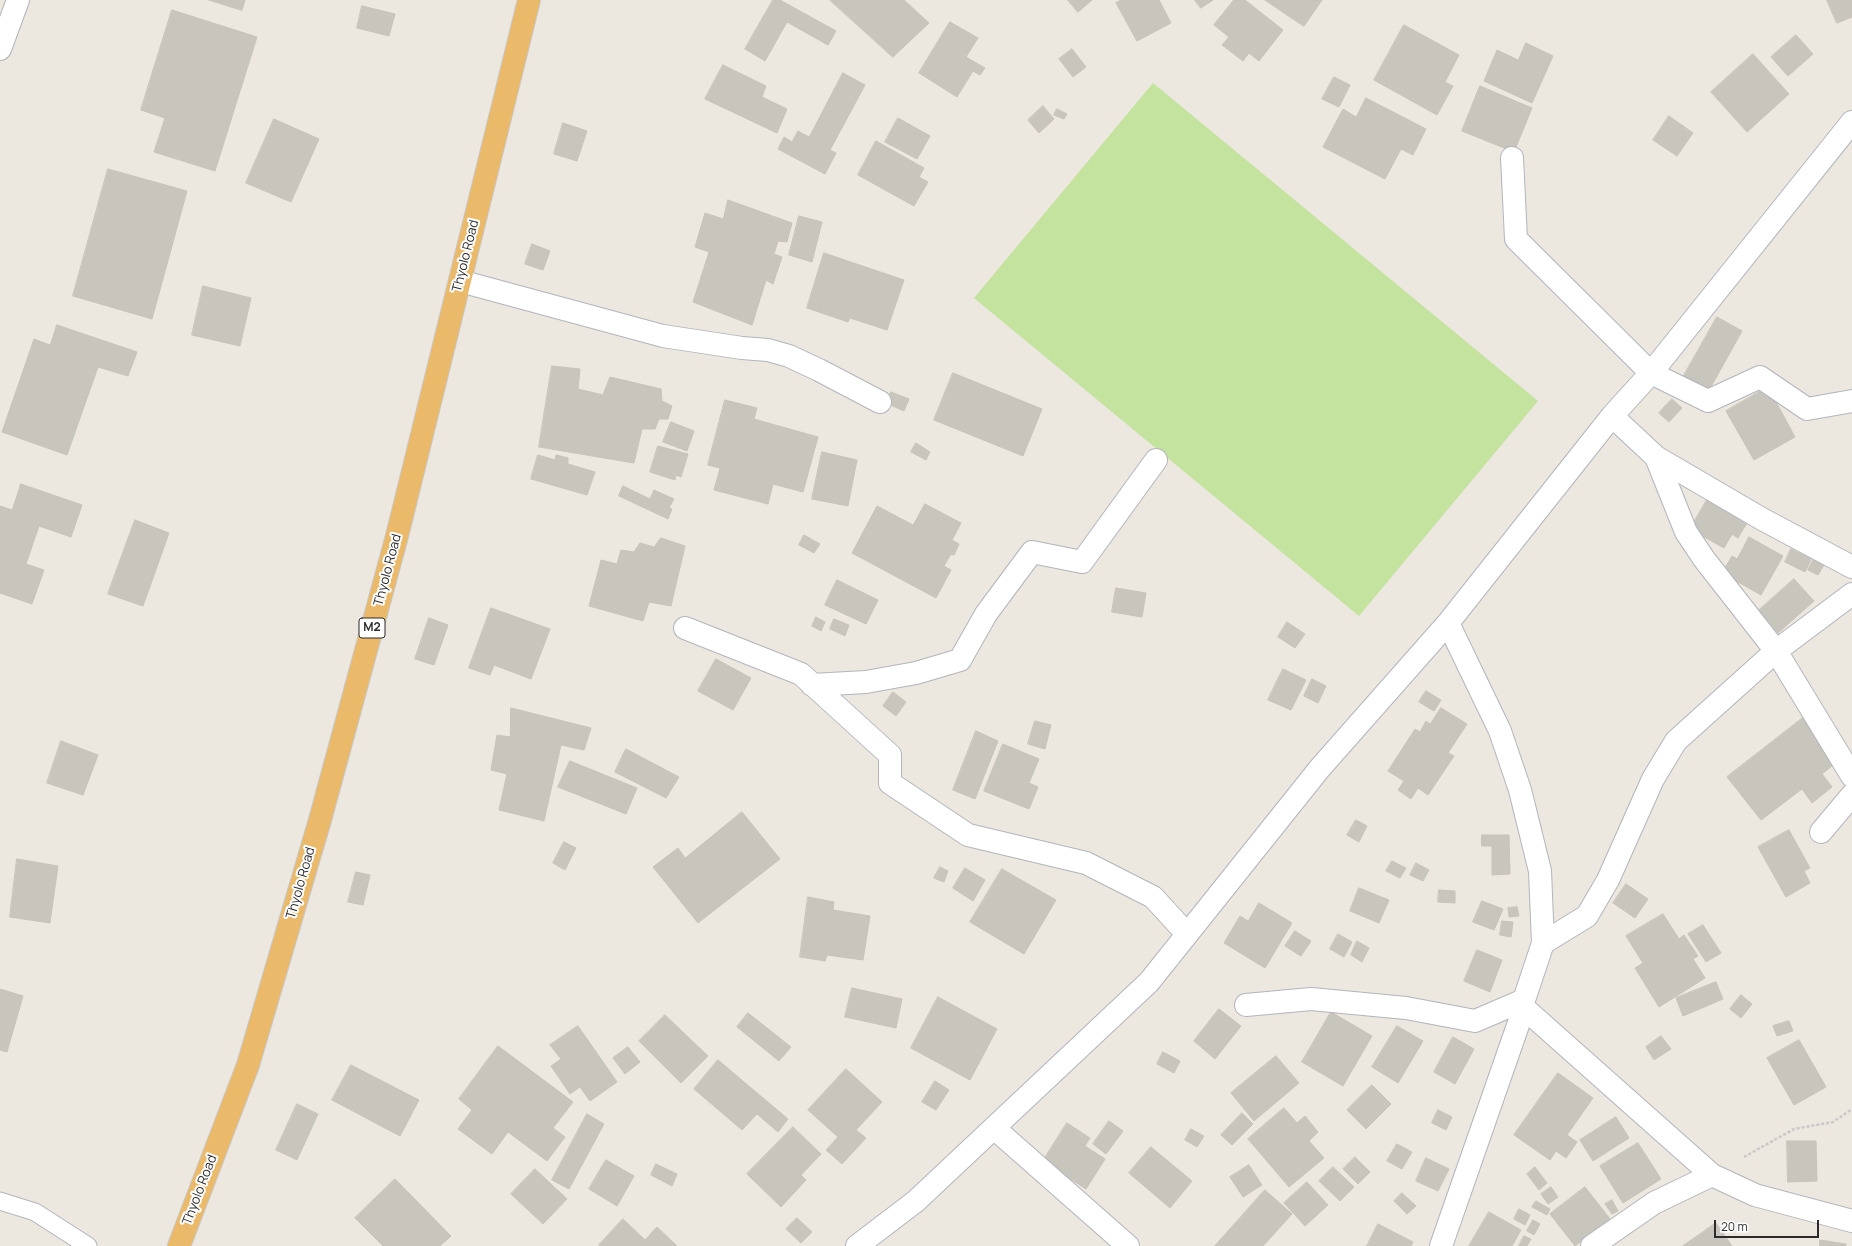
<!DOCTYPE html>
<html>
<head>
<meta charset="utf-8">
<style>
	body { margin:0 }
	#map { position:relative; width:1852px; height:1246px; overflow:hidden; background:#ece7df; font-family:Manrope,sans-serif }
	canvas { display:block }
	.scale { position:absolute; left:1714px; top:1220px; width:105px; height:18px; box-sizing:border-box; border:2px solid #2b2b2b; border-top:0; padding-left:5px; font-size:12px; line-height:14px; white-space:nowrap; color:#2b2b2b; -webkit-text-stroke:3px #fff; paint-order:stroke }
</style>
</head>
<body>
<div id="map">
<canvas width="1852" height="1246"></canvas>
<div class="scale">20 m</div>
</div>
<script>
const c = document.querySelector('canvas').getContext('2d');
c.lineJoin = 'round';
function paint(path, color) { c.fillStyle = color; c.fill(path, 'evenodd'); }
function strokePath(path, color, width, dash) { c.strokeStyle = color; c.lineWidth = width; c.lineCap = dash ? 'butt' : 'round'; c.setLineDash(dash || []); c.stroke(path); }
function drawText(font, color, halo, rows, align = 'center') {
  c.font = font + ' Manrope,sans-serif'; c.lineWidth = 4; c.setLineDash([]); c.textBaseline = 'middle'; c.strokeStyle = halo; c.fillStyle = color; for (const [text, x, y, turn = 0] of rows) {
    c.save(); c.translate(x, y); c.rotate((+turn || 0) * Math.PI / 180); c.textAlign = isNaN(turn) ? turn : align; if (halo) c.strokeText(text, 0, 0); c.fillText(text, 0, 0); c.restore();
  }
}
const pitch = new Path2D(`
	M 1153,83 L 1538,401 L 1359,616 L 974,298 Z`);
const building = new Path2D(`
	M 209,0 L 245,0 L 242,10 Z
	M 773,0 L 780,0 L 836,31 L 828,45 L 787,22 L 765,61 L 745,49 Z
	M 830,0 L 904,0 L 929,23 L 893,57 Z
	M 1068,0 L 1092,0 L 1078,12 Z
	M 1121,0 L 1159,0 L 1171,23 L 1137,41 L 1116,3 Z
	M 1195,0 L 1213,0 L 1201,8 Z
	M 1234,0 L 1245,0 L 1283,30 L 1259,61 L 1249,53 L 1243,61 L 1222,45 L 1229,37 L 1214,25 Z
	M 1265,0 L 1322,0 L 1304,26 Z
	M 1827,0 L 1852,0 L 1852,17 L 1837,23 Z
	M 362,6 L 395,14 L 389,36 L 357,28 Z
	M 172,10 L 257,37 L 215,171 L 154,152 L 165,118 L 141,110 Z
	M 950,22 L 978,38 L 966,57 L 985,68 L 980,75 L 973,71 L 957,97 L 919,73 Z
	M 1404,25 L 1459,55 L 1445,82 L 1453,86 L 1437,115 L 1374,80 Z
	M 1796,35 L 1813,54 L 1788,76 L 1771,57 Z
	M 1526,43 L 1553,56 L 1532,103 L 1484,81 L 1497,50 L 1518,60 Z
	M 1072,49 L 1086,67 L 1073,77 L 1059,59 Z
	M 1753,54 L 1789,94 L 1747,132 L 1711,92 Z
	M 723,65 L 766,86 L 762,97 L 787,109 L 777,133 L 705,99 Z
	M 843,73 L 865,85 L 830,150 L 836,153 L 825,174 L 778,149 L 784,137 L 792,142 L 798,131 L 809,137 Z
	M 1334,77 L 1350,85 L 1339,107 L 1322,99 Z
	M 1480,86 L 1532,108 L 1514,152 L 1462,131 Z
	M 1366,98 L 1426,129 L 1413,155 L 1401,149 L 1385,179 L 1323,147 L 1343,109 L 1356,117 Z
	M 1043,106 L 1054,119 L 1039,133 L 1028,120 Z
	M 1057,109 L 1067,114 L 1064,119 L 1054,115 Z
	M 1669,116 L 1693,133 L 1677,156 L 1653,140 Z
	M 898,118 L 930,136 L 917,159 L 885,142 Z
	M 274,119 L 319,139 L 291,202 L 246,183 Z
	M 563,123 L 587,131 L 577,161 L 554,154 Z
	M 876,141 L 924,168 L 919,177 L 928,182 L 914,206 L 858,175 Z
	M 108,169 L 187,191 L 152,319 L 73,296 Z
	M 728,200 L 792,223 L 787,242 L 778,241 L 774,254 L 782,257 L 773,284 L 766,280 L 752,325 L 693,302 L 709,252 L 695,247 L 705,213 L 723,219 Z
	M 799,216 L 822,222 L 812,262 L 789,255 Z
	M 532,244 L 550,251 L 543,270 L 525,264 Z
	M 824,253 L 904,280 L 887,330 L 850,318 L 848,322 L 807,308 Z
	M 203,286 L 251,298 L 240,346 L 192,335 Z
	M 1717,317 L 1742,331 L 1707,394 L 1682,379 Z
	M 57,325 L 137,352 L 128,376 L 98,367 L 67,455 L 2,432 L 34,339 L 50,345 Z
	M 552,366 L 580,369 L 578,389 L 603,395 L 610,377 L 661,389 L 662,401 L 672,406 L 668,419 L 659,419 L 655,429 L 642,429 L 634,463 L 539,447 Z
	M 953,373 L 1042,409 L 1023,456 L 934,420 Z
	M 1768,387 L 1795,437 L 1754,460 L 1726,411 Z
	M 891,392 L 909,399 L 904,411 L 886,403 Z
	M 1672,399 L 1682,408 L 1669,422 L 1659,413 Z
	M 725,400 L 757,408 L 754,419 L 818,437 L 803,492 L 773,484 L 768,504 L 714,490 L 720,468 L 708,465 Z
	M 671,422 L 694,431 L 687,451 L 663,442 Z
	M 916,443 L 930,452 L 926,460 L 911,452 Z
	M 658,446 L 688,454 L 681,477 L 676,475 L 675,480 L 650,472 Z
	M 822,452 L 857,460 L 848,506 L 812,499 Z
	M 538,455 L 555,460 L 556,455 L 568,458 L 568,464 L 595,472 L 587,495 L 531,479 Z
	M 21,484 L 82,505 L 71,537 L 39,526 L 26,564 L 44,570 L 32,604 L 0,593 L 0,506 L 12,510 Z
	M 623,486 L 650,499 L 654,490 L 674,499 L 669,508 L 672,509 L 668,519 L 619,496 Z
	M 1707,500 L 1747,523 L 1738,538 L 1732,534 L 1724,548 L 1690,529 Z
	M 925,504 L 961,523 L 952,540 L 959,544 L 954,555 L 951,554 L 944,566 L 951,570 L 936,598 L 852,553 L 877,506 L 913,525 Z
	M 135,520 L 169,533 L 143,606 L 108,594 Z
	M 804,535 L 820,544 L 814,553 L 799,545 Z
	M 1749,537 L 1783,556 L 1761,595 L 1722,573 L 1732,556 L 1737,559 Z
	M 661,538 L 685,546 L 671,606 L 649,602 L 643,621 L 589,606 L 601,560 L 617,564 L 621,550 L 634,552 L 640,543 L 654,547 Z
	M 1791,549 L 1811,559 L 1805,572 L 1785,562 Z
	M 1813,560 L 1824,565 L 1818,575 L 1808,570 Z
	M 1794,579 L 1814,601 L 1778,633 L 1758,611 Z
	M 837,580 L 878,600 L 866,624 L 825,605 Z
	M 1116,588 L 1146,593 L 1142,617 L 1112,612 Z
	M 491,608 L 550,629 L 531,679 L 494,665 L 490,675 L 469,668 Z
	M 816,617 L 825,622 L 821,631 L 812,626 Z
	M 429,618 L 448,625 L 434,665 L 415,659 Z
	M 834,619 L 849,625 L 845,636 L 830,629 Z
	M 1287,622 L 1305,634 L 1295,648 L 1278,637 Z
	M 716,659 L 751,678 L 733,710 L 698,691 Z
	M 1283,669 L 1306,680 L 1291,710 L 1268,700 Z
	M 1312,679 L 1326,686 L 1318,703 L 1304,696 Z
	M 1426,691 L 1441,700 L 1434,711 L 1419,702 Z
	M 893,692 L 906,702 L 896,716 L 883,706 Z
	M 511,708 L 591,728 L 584,750 L 561,745 L 544,821 L 499,810 L 507,774 L 491,770 L 497,735 L 510,737 Z
	M 1441,708 L 1467,724 L 1448,753 L 1454,756 L 1428,795 L 1418,788 L 1411,799 L 1398,790 L 1404,781 L 1388,771 L 1415,729 L 1420,732 L 1426,721 L 1430,724 Z
	M 1804,717 L 1838,761 L 1822,774 L 1832,787 L 1812,803 L 1802,789 L 1761,820 L 1727,777 Z
	M 1035,721 L 1051,725 L 1045,749 L 1028,744 Z
	M 976,731 L 998,741 L 975,799 L 953,790 Z
	M 61,741 L 98,755 L 83,795 L 47,783 Z
	M 1003,744 L 1039,759 L 1029,783 L 1038,787 L 1029,809 L 984,791 Z
	M 626,749 L 679,777 L 666,798 L 615,772 Z
	M 570,761 L 637,788 L 626,814 L 558,787 Z
	M 742,812 L 780,859 L 698,923 L 653,867 L 678,848 L 685,858 Z
	M 1356,820 L 1367,826 L 1359,842 L 1347,835 Z
	M 1789,830 L 1810,868 L 1804,871 L 1810,883 L 1786,897 L 1758,847 Z
	M 1482,835 L 1509,835 L 1510,874 L 1492,875 L 1492,846 L 1482,846 Z
	M 564,842 L 576,848 L 565,870 L 553,863 Z
	M 17,859 L 58,866 L 50,923 L 10,917 Z
	M 1392,861 L 1406,868 L 1400,878 L 1386,871 Z
	M 1416,863 L 1429,870 L 1423,881 L 1410,875 Z
	M 940,867 L 948,871 L 944,882 L 934,878 Z
	M 965,868 L 985,880 L 973,901 L 953,888 Z
	M 1002,869 L 1056,900 L 1024,954 L 970,922 Z
	M 356,872 L 370,875 L 363,905 L 348,902 Z
	M 1626,884 L 1648,899 L 1635,918 L 1613,903 Z
	M 1359,888 L 1389,900 L 1379,923 L 1350,911 Z
	M 1439,890 L 1455,891 L 1455,903 L 1438,902 Z
	M 808,897 L 834,902 L 833,910 L 870,916 L 863,960 L 827,955 L 825,961 L 800,957 Z
	M 1482,901 L 1503,909 L 1494,930 L 1473,922 Z
	M 1259,903 L 1292,923 L 1265,968 L 1224,943 L 1240,916 L 1248,921 Z
	M 1517,907 L 1519,916 L 1509,917 L 1508,908 Z
	M 1663,914 L 1679,939 L 1684,935 L 1698,956 L 1693,959 L 1705,978 L 1659,1007 L 1635,968 L 1643,963 L 1626,936 Z
	M 1502,921 L 1513,922 L 1511,937 L 1500,935 Z
	M 1703,925 L 1721,953 L 1706,962 L 1688,934 Z
	M 1295,931 L 1311,941 L 1301,956 L 1285,946 Z
	M 1338,934 L 1352,942 L 1344,957 L 1330,949 Z
	M 1357,941 L 1369,948 L 1362,962 L 1351,955 Z
	M 1477,950 L 1502,960 L 1490,992 L 1464,981 Z
	M 1716,982 L 1723,999 L 1683,1016 L 1676,998 Z
	M 852,988 L 902,999 L 896,1028 L 845,1017 Z
	M 0,989 L 23,996 L 7,1052 L 0,1050 Z
	M 1741,995 L 1752,1004 L 1741,1018 L 1730,1009 Z
	M 938,997 L 997,1029 L 970,1080 L 911,1048 Z
	M 1219,1009 L 1241,1026 L 1215,1059 L 1194,1041 Z
	M 1331,1012 L 1372,1036 L 1343,1086 L 1302,1062 Z
	M 748,1013 L 791,1047 L 779,1061 L 737,1027 Z
	M 665,1015 L 708,1056 L 681,1083 L 639,1041 Z
	M 1789,1021 L 1793,1031 L 1777,1036 L 1773,1026 Z
	M 578,1026 L 617,1082 L 590,1101 L 580,1087 L 570,1094 L 551,1066 L 561,1059 L 550,1045 Z
	M 1397,1026 L 1423,1041 L 1398,1083 L 1372,1067 Z
	M 1661,1036 L 1671,1049 L 1654,1060 L 1646,1047 Z
	M 1453,1037 L 1474,1049 L 1455,1084 L 1434,1072 Z
	M 1799,1040 L 1826,1087 L 1794,1105 L 1767,1058 Z
	M 498,1046 L 573,1102 L 553,1128 L 565,1137 L 547,1161 L 508,1132 L 492,1154 L 458,1129 L 472,1110 L 459,1099 Z
	M 628,1047 L 640,1062 L 625,1074 L 613,1058 Z
	M 1163,1052 L 1180,1061 L 1174,1073 L 1157,1064 Z
	M 1276,1056 L 1299,1083 L 1254,1121 L 1231,1093 Z
	M 718,1060 L 788,1119 L 778,1132 L 757,1114 L 742,1130 L 694,1089 Z
	M 351,1065 L 419,1100 L 400,1136 L 332,1100 Z
	M 846,1069 L 882,1102 L 856,1130 L 866,1138 L 842,1164 L 826,1150 L 838,1137 L 808,1110 Z
	M 1558,1073 L 1593,1098 L 1567,1135 L 1577,1142 L 1566,1158 L 1556,1151 L 1550,1160 L 1514,1135 Z
	M 935,1081 L 949,1090 L 936,1110 L 922,1102 Z
	M 1372,1085 L 1391,1104 L 1366,1129 L 1347,1110 Z
	M 297,1104 L 318,1114 L 297,1160 L 276,1150 Z
	M 1284,1108 L 1297,1123 L 1305,1116 L 1318,1132 L 1309,1141 L 1324,1158 L 1289,1187 L 1248,1139 Z
	M 1438,1110 L 1452,1117 L 1446,1130 L 1432,1123 Z
	M 1242,1113 L 1253,1124 L 1232,1145 L 1221,1135 Z
	M 587,1114 L 604,1124 L 569,1189 L 552,1180 Z
	M 1616,1117 L 1629,1138 L 1593,1161 L 1580,1140 Z
	M 1109,1121 L 1123,1131 L 1106,1154 L 1093,1144 Z
	M 1067,1123 L 1090,1138 L 1085,1146 L 1105,1159 L 1086,1189 L 1043,1161 Z
	M 793,1127 L 821,1154 L 801,1175 L 806,1180 L 781,1207 L 747,1174 Z
	M 1191,1129 L 1204,1136 L 1197,1147 L 1185,1140 Z
	M 1787,1141 L 1816,1141 L 1817,1181 L 1788,1182 Z
	M 1638,1143 L 1661,1179 L 1623,1203 L 1600,1166 Z
	M 1397,1144 L 1412,1152 L 1402,1169 L 1387,1161 Z
	M 1151,1147 L 1192,1181 L 1170,1208 L 1129,1173 Z
	M 1355,1157 L 1370,1172 L 1358,1184 L 1343,1169 Z
	M 1426,1158 L 1449,1169 L 1438,1191 L 1416,1181 Z
	M 606,1160 L 634,1176 L 617,1206 L 589,1189 Z
	M 656,1164 L 677,1174 L 672,1186 L 651,1175 Z
	M 1249,1165 L 1262,1185 L 1243,1197 L 1230,1177 Z
	M 1333,1167 L 1354,1187 L 1340,1201 L 1319,1181 Z
	M 1535,1167 L 1547,1183 L 1539,1190 L 1527,1174 Z
	M 535,1169 L 567,1199 L 543,1224 L 511,1194 Z
	M 395,1179 L 451,1236 L 440,1246 L 383,1246 L 355,1218 Z
	M 1307,1182 L 1328,1205 L 1305,1226 L 1284,1203 Z
	M 1551,1187 L 1558,1197 L 1548,1204 L 1541,1194 Z
	M 1585,1187 L 1610,1219 L 1575,1246 L 1550,1214 Z
	M 1265,1190 L 1292,1214 L 1263,1246 L 1215,1246 Z
	M 1402,1193 L 1416,1206 L 1407,1214 L 1394,1201 Z
	M 1612,1200 L 1618,1211 L 1612,1214 L 1605,1204 Z
	M 1536,1201 L 1550,1209 L 1547,1215 L 1532,1207 Z
	M 1519,1209 L 1530,1215 L 1525,1225 L 1514,1219 Z
	M 1489,1212 L 1521,1230 L 1512,1246 L 1469,1246 Z
	M 797,1218 L 812,1232 L 801,1243 L 786,1229 Z
	M 623,1219 L 645,1240 L 657,1227 L 677,1246 L 600,1246 L 599,1245 Z
	M 1533,1220 L 1540,1224 L 1534,1235 L 1527,1231 Z
	M 1716,1223 L 1732,1246 L 1683,1246 Z
	M 1378,1224 L 1413,1242 L 1411,1246 L 1367,1246 Z
	M 1524,1236 L 1531,1239 L 1527,1246 L 1519,1246 Z
	M 1820,1240 L 1846,1244 L 1846,1246 L 1820,1246 Z`);
const path = new Path2D(`
	M 1744,1157 L 1794,1129 L 1833,1122 L 1852,1109`);
const service = new Path2D(`
	M 0,1201 L 35,1212 L 88,1246`);
const minor = new Path2D(`
	M 0,49 L 18,0
	M 1512,158 L 1516,239 L 1651,373 L 1708,401 L 1760,377 L 1807,409 L 1852,401
	M 460,281 L 663,336 L 742,348 L 768,350 L 789,356 L 819,370 L 880,402
	M 1612,416 L 1656,457 L 1686,532 L 1704,559 L 1776,651 L 1852,776
	M 1656,457 L 1762,519 L 1852,567
	M 685,628 L 801,674 L 890,755 L 890,783 L 968,835 L 1086,863 L 1153,897 L 1187,934
	M 812,685 L 866,682 L 916,673 L 960,660 L 986,614 L 1032,552 L 1082,562 L 1156,460
	M 1821,832 L 1852,795
	M 1543,943 L 1587,916 L 1608,880 L 1653,779 L 1676,741 L 1776,651 L 1852,594
	M 1246,1005 L 1311,999 L 1406,1008 L 1475,1021 L 1524,1000
	M 1524,1008 L 1712,1175
	M 994,1128 L 1128,1246
	M 857,1246 L 916,1201 L 1149,982 L 1320,768 L 1448,623 L 1612,416 L 1651,373 L 1852,122
	M 1441,1246 L 1524,1008 L 1524,1000 L 1543,943 L 1540,871 L 1520,790 L 1500,731 L 1448,623
	M 1592,1246 L 1654,1203 L 1712,1175 L 1755,1195 L 1852,1221`);
const trunk = new Path2D(`
	M 179,1246 L 248,1065 L 320,820 L 397,536 L 529,0`);
const shields = [
	[372,628,26]
];
const shieldNames = [
	["M2",372,628]
];
const streetNames = [
	["Thyolo Road",466,256,-76],
	["Thyolo Road",388,570,-75],
	["Thyolo Road",301,883,-74],
	["Thyolo Road",200,1190,-69]
];
paint(pitch, '#c3e39e');
paint(building, '#c8c5bd');
strokePath(building, '#c7c3b9', 1);
strokePath(service, '#b2b5bd', 19);
strokePath(minor, '#b2b5bd', 24);
strokePath(trunk, '#c8c8c8', 24);
strokePath(path, '#c8c8c8', 2.5, [3, 2]);
strokePath(service, '#fff', 17);
strokePath(minor, '#fff', 22);
strokePath(trunk, '#eab969', 22);
for (const [x, y, w] of shields) { const box = new Path2D(); box.roundRect(x - w / 2, y - 10, w, 20, 3); c.fillStyle = '#fff'; c.fill(box); strokePath(box, '#2b2b2b', 1); }
drawText('bold 12px', '#2b2b2b', null, shieldNames);
drawText('13px', '#2b2b2b', '#fff', streetNames);
</script>
</body>
</html>
